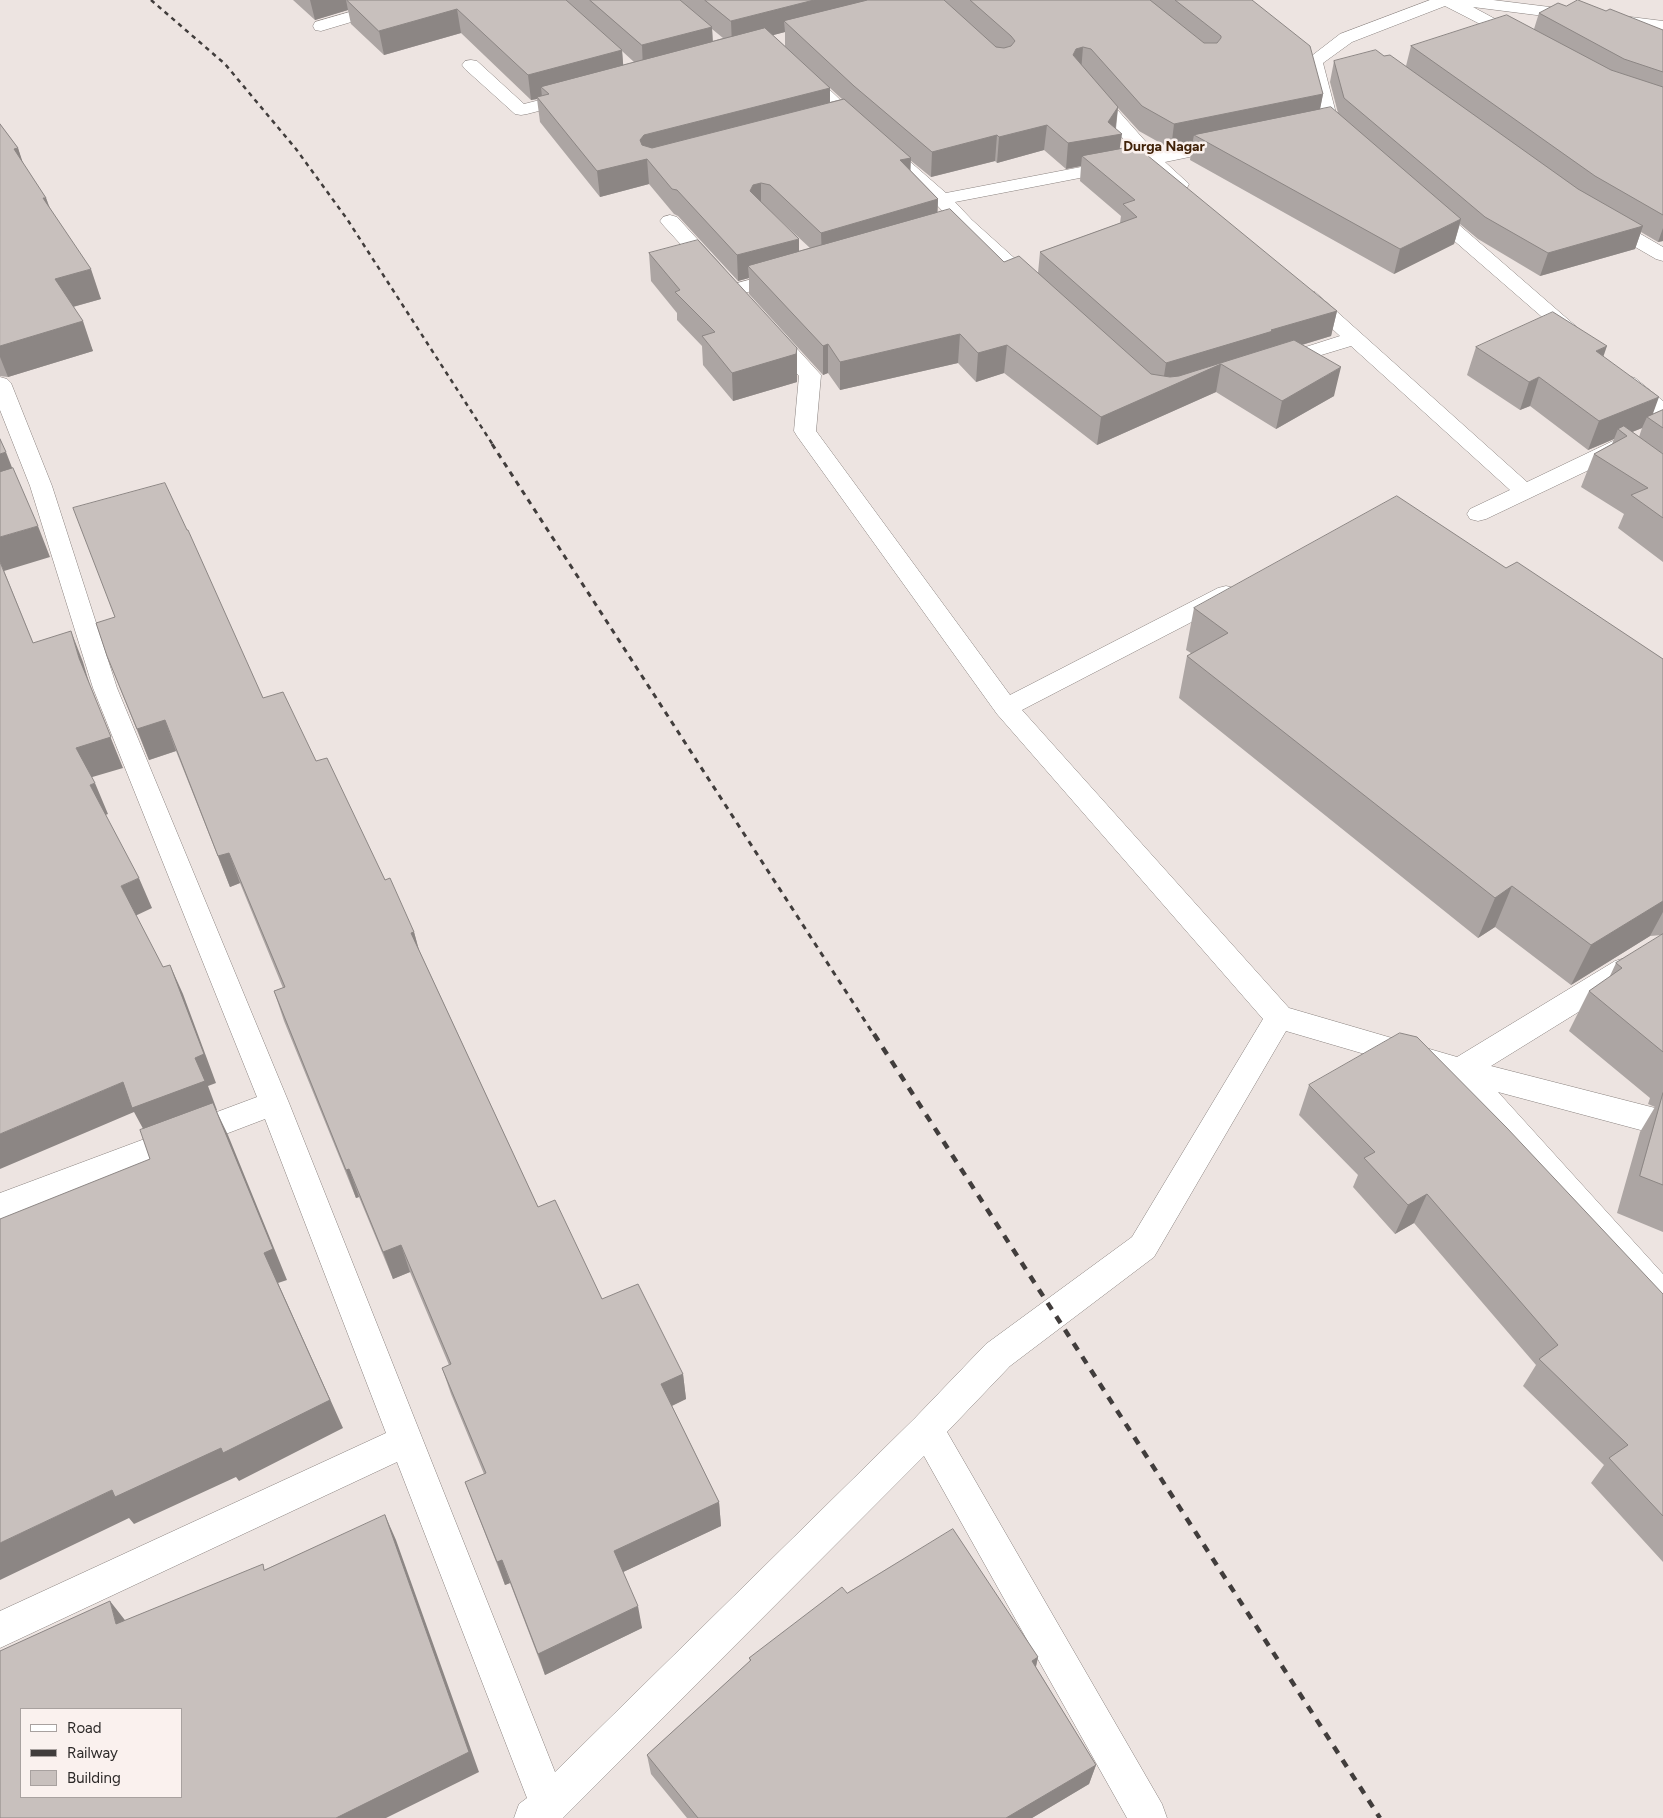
<!DOCTYPE html>
<html>
<head>
<meta charset="utf-8">
<style>
	body { margin:0 }
	#map { position:relative; width:1663px; height:1818px; overflow:hidden; background:#ede4e1; font-family:Figtree,sans-serif }
	canvas { display:block }
	.legend { position:absolute; left:20px; top:1708px; width:162px; height:90px; box-sizing:border-box; background:#faf1ee; border:1px solid #a8a19f; margin:0; padding:6px 9px; list-style:none; font-size:15px; color:#2c2928 }
	.legend li { display:flex; align-items:center; gap:10px; height:25px }
	.legend b { width:25px; border:1px solid #a8a19f }
</style>
</head>
<body>
<div id="map">
<canvas width="1663" height="1818"></canvas>
<ul class="legend">
<li><b style="height:6px;background:#fff"></b>Road</li>
<li><b style="height:6px;background:#413d3c"></b>Railway</li>
<li><b style="height:14px;background:#c8c0bd"></b>Building</li>
</ul>
</div>
<script>
const c = document.querySelector('canvas').getContext('2d');
c.lineJoin = 'round';
function strokePath(path, color, width, dash) { c.strokeStyle = color; c.lineWidth = width; c.lineCap = dash ? 'butt' : 'round'; c.setLineDash(dash || []); c.stroke(path); }
function paint(path, color) { c.fillStyle = color; c.fill(path, 'evenodd'); }
function drawText(font, color, halo, rows, align = 'center') {
  c.font = font + ' Figtree,sans-serif'; c.lineWidth = 5; c.setLineDash([]); c.textBaseline = 'middle'; c.strokeStyle = halo; c.fillStyle = color; for (const [text, x, y, turn = 0] of rows) {
    c.save(); c.translate(x, y); c.rotate((+turn || 0) * Math.PI / 180); c.textAlign = isNaN(turn) ? turn : align; if (halo) c.strokeText(text, 0, 0); c.fillText(text, 0, 0); c.restore();
  }
}
const minor = new Path2D(`
	M 391,0 L 417,0 L 415,3 L 321,31 L 315,30 L 313,26 L 315,22 Z
	M 1430,0 L 1493,0 L 1663,21 L 1663,31 L 1473,7 L 1525,35 L 1527,39 L 1525,43 L 1519,44 L 1445,6 L 1352,42 L 1323,63 L 1338,121 L 1356,138 L 1353,142 C 1342,145 1326,134 1321,123 C 1314,108 1310,79 1305,61 L 1340,34 Z
	M 471,60 L 477,61 L 524,104 L 575,91 L 581,92 L 584,96 L 581,100 L 527,114 L 521,115 L 515,114 L 465,69 L 462,65 L 465,61 Z
	M 804,70 L 810,71 L 853,112 L 946,193 L 1138,156 L 1083,92 L 1086,88 L 1092,87 L 1098,88 L 1155,152 L 1228,139 L 1234,140 L 1237,144 L 1234,148 L 1228,149 L 1165,162 L 1189,184 L 1187,188 C 1171,192 1158,175 1147,165 L 955,202 L 972,220 L 1041,282 L 1044,286 L 1041,290 L 1034,292 L 1027,290 L 958,228 L 935,203 L 841,120 L 798,79 L 795,75 L 798,71 Z
	M 1428,202 L 1435,204 L 1586,335 L 1589,339 L 1586,343 L 1579,345 L 1572,343 L 1421,212 L 1419,208 L 1421,204 Z
	M 670,215 L 677,217 L 721,265 L 724,269 L 721,273 L 714,275 L 707,273 L 663,225 L 660,221 L 663,217 Z
	M 1606,216 L 1613,218 L 1663,247 L 1663,261 L 1656,259 L 1599,226 L 1596,222 L 1599,218 Z
	M 786,270 L 793,272 L 796,276 L 793,280 L 733,296 L 726,294 L 723,290 L 726,286 Z
	M 1308,290 L 1315,292 L 1527,482 L 1617,439 L 1625,437 L 1633,439 L 1636,444 L 1633,449 L 1486,519 L 1478,521 L 1470,519 L 1467,514 L 1470,509 L 1510,490 L 1351,346 L 1285,366 L 1278,368 L 1271,366 L 1268,362 L 1271,358 L 1340,336 L 1301,300 L 1298,296 L 1301,292 Z
	M 772,327 L 779,329 L 821,375 L 816,431 L 1010,695 L 1218,588 L 1226,586 L 1234,588 L 1238,594 L 1234,600 L 1022,710 L 1289,1008 L 1457,1057 L 1615,961 L 1625,958 L 1635,961 L 1639,969 L 1635,977 L 1491,1066 L 1663,1110 L 1663,1136 L 1498,1092 L 1663,1274 L 1663,1311 L 1652,1307 L 1450,1079 L 1286,1031 L 1154,1257 L 1010,1366 L 947,1432 L 1162,1804 L 1167,1818 L 1127,1818 L 924,1456 L 563,1818 L 514,1818 L 519,1804 L 527,1798 L 397,1462 L 0,1648 L 0,1611 L 386,1433 L 265,1119 L 0,1220 L 0,1193 L 257,1097 L 93,688 L 30,486 L 0,410 L 0,377 L 7,379 L 11,383 L 52,486 L 117,688 L 289,1103 L 555,1772 L 915,1418 L 986,1344 L 1132,1237 L 1263,1019 L 997,714 L 797,436 L 794,431 L 799,376 L 762,333 L 765,329 Z
	M 1628,376 L 1635,378 L 1663,401 L 1663,418 L 1655,417 L 1621,386 L 1617,382 L 1621,378 Z`);
const railFar2 = new Path2D(`
	M 151,0 L 225,64 L 296,149 L 347,219 L 493,445`);
const railFar1 = new Path2D(`
	M 492,444 L 874,1035`);
const rail = new Path2D(`
	M 874,1034 L 1380,1818`);
const wall = new Path2D(`
	M 293,0 L 1252,0 L 1323,94 L 1320,109 L 1338,113 L 1330,82 L 1334,61 L 1384,56 L 1406,66 L 1411,46 L 1534,29 L 1539,13 L 1566,6 L 1606,11 L 1663,30 L 1663,241 L 1658,242 L 1641,232 L 1635,249 L 1540,276 L 1478,239 L 1460,224 L 1454,244 L 1394,274 L 1190,160 L 1192,145 L 1171,149 L 1139,131 L 1118,108 L 1116,129 L 1120,149 L 1337,311 L 1331,336 L 1302,345 L 1334,396 L 1276,429 L 1216,392 L 1097,445 L 1004,373 L 976,382 L 958,363 L 840,390 L 828,373 L 823,375 L 749,294 L 749,278 L 738,281 L 678,216 L 674,214 L 649,184 L 600,197 L 540,122 L 537,99 L 531,100 L 461,33 L 384,55 L 351,24 L 348,10 L 315,20 ZM 712,29 L 723,38 L 713,41 ZM 785,32 L 785,46 L 773,35 ZM 622,51 L 634,62 L 623,65 ZM 830,88 L 842,99 L 830,102 ZM 1044,150 L 1066,169 L 1081,166 L 1080,181 L 1121,216 L 1120,223 L 1040,252 L 1038,273 L 1004,262 L 937,213 L 938,199 L 910,170 L 910,160 L 931,177 L 995,161 L 997,163 ZM 769,210 L 770,211 L 810,248 L 799,251 Z
	M 0,124 L 18,148 L 22,162 L 46,198 L 50,208 L 101,299 L 73,307 L 93,351 L 8,377 L 0,376 Z
	M 649,253 L 797,377 L 797,382 L 733,401 L 703,365 L 702,346 L 677,320 L 677,313 L 651,281 Z
	M 1476,347 L 1603,357 L 1652,414 L 1663,410 L 1663,562 L 1618,528 L 1624,514 L 1581,487 L 1594,454 L 1612,444 L 1614,439 L 1588,450 L 1530,406 L 1520,410 L 1467,375 ZM 1642,428 L 1639,437 L 1632,432 Z
	M 1506,568 L 1663,659 L 1663,1232 L 1617,1213 L 1640,1132 L 1655,1107 L 1648,1104 L 1650,1098 L 1569,1031 L 1589,991 L 1609,978 L 1616,963 L 1662,935 L 1650,936 L 1571,985 L 1495,927 L 1478,938 L 1179,698 L 1187,656 L 1191,653 L 1186,650 L 1194,608 Z
	M 107,656 L 263,698 L 316,761 L 385,880 L 414,932 L 419,950 L 538,1207 L 602,1299 L 683,1374 L 686,1399 L 672,1406 L 719,1502 L 721,1526 L 623,1572 L 642,1628 L 545,1675 L 510,1583 L 505,1585 L 465,1482 L 484,1474 L 451,1394 L 442,1368 L 449,1365 L 410,1272 L 393,1279 L 359,1197 L 356,1198 L 284,1021 L 274,991 L 283,988 L 240,883 L 230,887 L 176,751 L 149,760 Z
	M 1309,1085 L 1663,1294 L 1663,1562 L 1591,1483 L 1604,1465 L 1523,1386 L 1536,1365 L 1414,1223 L 1395,1234 L 1353,1187 L 1358,1175 L 1299,1115 Z
	M 847,1593 L 1038,1657 L 1036,1667 L 1096,1765 L 1089,1784 L 1032,1818 L 687,1818 L 651,1774 L 647,1755 L 750,1661 L 749,1658 Z`);
const shadedWall = new Path2D(`
	M 310,0 L 346,0 L 348,10 L 315,20 Z
	M 814,0 L 906,0 L 784,21 L 785,32 L 732,46 L 731,21 Z
	M 457,9 L 461,33 L 384,55 L 379,31 Z
	M 712,27 L 713,51 L 643,70 L 642,45 Z
	M 1083,47 L 1081,72 L 1073,55 L 1076,49 Z
	M 622,50 L 624,75 L 549,94 L 541,87 L 542,97 L 537,97 L 537,99 L 531,100 L 528,75 Z
	M 830,88 L 830,113 L 647,159 L 649,184 L 600,197 L 597,171 L 644,135 Z
	M 1323,94 L 1318,119 L 1194,135 L 1192,145 L 1171,149 L 1174,124 Z
	M 1118,107 L 1115,132 L 1122,134 L 1118,159 L 1082,156 L 1081,166 L 1066,169 L 1068,143 L 1108,122 Z
	M 1047,125 L 1044,150 L 997,163 L 999,137 Z
	M 997,135 L 995,161 L 931,177 L 932,152 Z
	M 18,148 L 28,178 L 14,149 Z
	M 911,158 L 910,183 L 900,160 Z
	M 761,183 L 761,208 L 750,191 L 753,185 Z
	M 43,198 L 46,198 L 56,227 Z
	M 938,199 L 937,225 L 822,259 L 821,233 Z
	M 1461,219 L 1454,244 L 1394,274 L 1400,249 Z
	M 1643,226 L 1635,249 L 1540,276 L 1548,253 Z
	M 1663,228 L 1663,241 L 1658,242 Z
	M 799,239 L 799,265 L 748,266 L 749,278 L 738,281 L 737,255 Z
	M 91,269 L 101,299 L 65,309 L 55,279 Z
	M 1337,311 L 1331,336 L 1268,355 L 1221,364 L 1216,392 L 1097,445 L 1101,417 L 1162,389 L 1166,363 L 1271,330 Z
	M 83,321 L 93,351 L 8,377 L 0,357 L 0,346 Z
	M 960,334 L 958,363 L 840,390 L 840,362 Z
	M 828,344 L 828,373 L 823,375 L 823,346 Z
	M 1007,345 L 1004,373 L 976,382 L 978,353 Z
	M 1607,346 L 1597,375 L 1596,351 Z
	M 797,348 L 797,382 L 733,401 L 732,373 Z
	M 1341,367 L 1334,396 L 1276,429 L 1282,401 Z
	M 1539,377 L 1530,406 L 1520,410 L 1529,382 Z
	M 1659,397 L 1651,419 L 1647,417 L 1642,428 L 1625,435 L 1618,429 L 1614,439 L 1588,450 L 1599,421 Z
	M 6,452 L 18,483 L 0,488 L 0,454 Z
	M 38,526 L 50,557 L 4,571 L 46,674 L 0,562 L 0,537 Z
	M 71,631 L 83,662 L 91,689 L 123,768 L 89,778 L 76,748 L 79,658 Z
	M 165,720 L 176,751 L 149,760 L 137,729 Z
	M 95,783 L 108,814 L 103,816 L 90,785 Z
	M 229,853 L 240,883 L 230,887 L 218,856 Z
	M 139,878 L 152,908 L 135,916 L 121,886 Z
	M 1512,886 L 1495,927 L 1478,938 L 1495,898 Z
	M 1663,901 L 1663,912 L 1650,936 L 1571,985 L 1591,945 Z
	M 414,932 L 422,962 L 411,933 Z
	M 170,965 L 183,994 L 216,1083 L 208,1086 L 217,1110 L 216,1110 L 228,1135 L 287,1280 L 278,1283 L 343,1428 L 239,1481 L 236,1477 L 134,1524 L 129,1518 L 0,1580 L 0,1543 L 112,1490 L 221,1448 L 147,1136 L 134,1112 L 0,1169 L 0,1134 L 123,1082 L 195,1058 Z
	M 349,1169 L 359,1197 L 356,1198 L 346,1170 Z
	M 1427,1194 L 1414,1223 L 1395,1234 L 1408,1205 Z
	M 401,1245 L 410,1272 L 393,1279 L 383,1252 Z
	M 683,1374 L 686,1399 L 665,1409 L 661,1384 Z
	M 719,1502 L 721,1526 L 619,1574 L 614,1551 Z
	M 385,1515 L 396,1540 L 479,1772 L 386,1818 L 336,1818 Z
	M 502,1560 L 510,1583 L 505,1585 L 497,1562 Z
	M 110,1601 L 128,1624 L 116,1624 Z
	M 638,1606 L 642,1628 L 545,1675 L 538,1654 Z
	M 1038,1657 L 1033,1679 L 1032,1661 Z
	M 1096,1765 L 1089,1784 L 1032,1818 L 1006,1818 Z`);
const building = new Path2D(`
	M 347,0 L 566,0 L 622,50 L 528,75 L 457,9 L 379,31 Z
	M 590,0 L 680,0 L 712,27 L 642,45 Z
	M 705,0 L 814,0 L 731,21 Z
	M 868,0 L 944,0 L 996,47 L 1004,48 L 1011,46 L 1015,41 L 1011,36 L 970,0 L 1150,0 L 1204,43 L 1217,43 L 1221,38 L 1221,36 L 1175,0 L 1252,0 L 1310,46 L 1323,94 L 1174,124 L 1142,106 L 1091,49 L 1083,47 L 1076,49 L 1073,55 L 1118,107 L 1108,122 L 1122,134 L 1068,143 L 1047,125 L 999,137 L 997,135 L 932,152 L 854,86 L 784,21 Z
	M 1578,0 L 1606,11 L 1610,9 L 1663,30 L 1663,72 L 1624,59 L 1539,13 L 1558,3 L 1566,6 Z
	M 1507,15 L 1611,70 L 1663,87 L 1663,215 L 1595,176 L 1411,46 Z
	M 765,28 L 830,88 L 644,135 L 640,140 L 642,145 L 652,148 L 844,99 L 911,158 L 900,160 L 938,199 L 821,233 L 770,185 L 761,183 L 753,185 L 750,191 L 799,239 L 737,255 L 677,190 L 672,189 L 647,159 L 597,171 L 537,97 L 549,94 L 541,87 Z
	M 1376,50 L 1384,56 L 1390,55 L 1578,189 L 1643,226 L 1548,253 L 1485,217 L 1344,98 L 1334,61 Z
	M 1331,107 L 1461,219 L 1400,249 L 1194,135 Z
	M 0,124 L 18,148 L 14,149 L 46,198 L 43,198 L 91,269 L 55,279 L 83,321 L 0,346 Z
	M 1136,146 L 1337,311 L 1271,330 L 1273,331 L 1166,363 L 1040,252 L 1137,217 L 1123,204 L 1135,200 L 1082,156 Z
	M 950,209 L 1004,262 L 1019,256 L 1151,374 L 1170,377 L 1179,376 L 1294,340 L 1341,367 L 1282,401 L 1221,364 L 1101,417 L 1007,345 L 978,353 L 960,334 L 840,362 L 828,344 L 823,346 L 748,266 Z
	M 698,240 L 797,348 L 796,354 L 732,373 L 702,336 L 715,332 L 675,292 L 680,290 L 649,253 Z
	M 1553,312 L 1607,346 L 1596,351 L 1659,397 L 1599,421 L 1539,377 L 1529,382 L 1476,347 Z
	M 1663,410 L 1663,428 L 1647,417 Z
	M 1624,426 L 1663,454 L 1663,518 L 1631,495 L 1648,488 L 1594,454 L 1627,436 L 1618,429 Z
	M 0,439 L 6,452 L 0,454 Z
	M 13,468 L 38,526 L 0,537 L 0,472 Z
	M 165,483 L 187,530 L 188,530 L 263,698 L 283,692 L 316,761 L 327,758 L 385,880 L 390,878 L 414,932 L 411,933 L 538,1207 L 555,1200 L 602,1299 L 638,1284 L 683,1374 L 661,1384 L 719,1502 L 614,1551 L 638,1606 L 538,1654 L 502,1560 L 497,1562 L 465,1482 L 486,1473 L 442,1368 L 451,1364 L 401,1245 L 383,1252 L 349,1169 L 346,1170 L 274,991 L 285,987 L 229,853 L 218,856 L 165,720 L 137,729 L 107,656 L 96,623 L 115,617 L 73,508 Z
	M 1397,496 L 1506,568 L 1517,562 L 1663,659 L 1663,901 L 1591,945 L 1512,886 L 1495,898 L 1187,656 L 1228,633 L 1194,608 Z
	M 0,562 L 33,643 L 71,631 L 79,658 L 111,737 L 76,748 L 95,783 L 90,785 L 139,878 L 121,886 L 163,967 L 170,965 L 204,1054 L 195,1058 L 205,1081 L 132,1108 L 123,1082 L 0,1134 Z
	M 1663,934 L 1663,1052 L 1589,991 L 1622,968 L 1616,963 Z
	M 1400,1033 L 1417,1037 L 1507,1128 L 1663,1294 L 1663,1516 L 1609,1458 L 1628,1445 L 1539,1359 L 1558,1345 L 1427,1194 L 1408,1205 L 1364,1158 L 1375,1152 L 1309,1085 Z
	M 1663,1093 L 1663,1185 L 1640,1176 Z
	M 213,1103 L 273,1249 L 264,1253 L 330,1400 L 223,1453 L 221,1448 L 115,1497 L 112,1490 L 0,1543 L 0,1219 L 150,1159 L 140,1130 Z
	M 385,1515 L 469,1752 L 336,1818 L 0,1818 L 0,1651 L 110,1601 L 116,1624 L 263,1564 L 264,1570 ZM 21,1709 L 181,1709 L 181,1797 L 21,1797 Z
	M 953,1529 L 1038,1657 L 1032,1661 L 1096,1765 L 1006,1818 L 698,1818 L 647,1755 L 751,1660 L 749,1658 L 842,1587 L 847,1593 Z`);
const farNeighbourhoodnames = [
	["Durga Nagar",1164,147]
];
strokePath(minor, '#8a827f', 1);
paint(minor, '#fff');
strokePath(railFar2, '#413d3c', 2.5, [4.5, 4.5]);
strokePath(railFar1, '#413d3c', 3, [5.5, 5.5]);
strokePath(rail, '#413d3c', 4.5, [8, 8]);
paint(wall, '#aca5a3');
paint(shadedWall, '#8c8684');
paint(building, '#c8c0bd');
strokePath(building, '#8c8684', 1);
drawText('bold 14px', '#412208', '#faf1ee', farNeighbourhoodnames);
</script>
</body>
</html>
